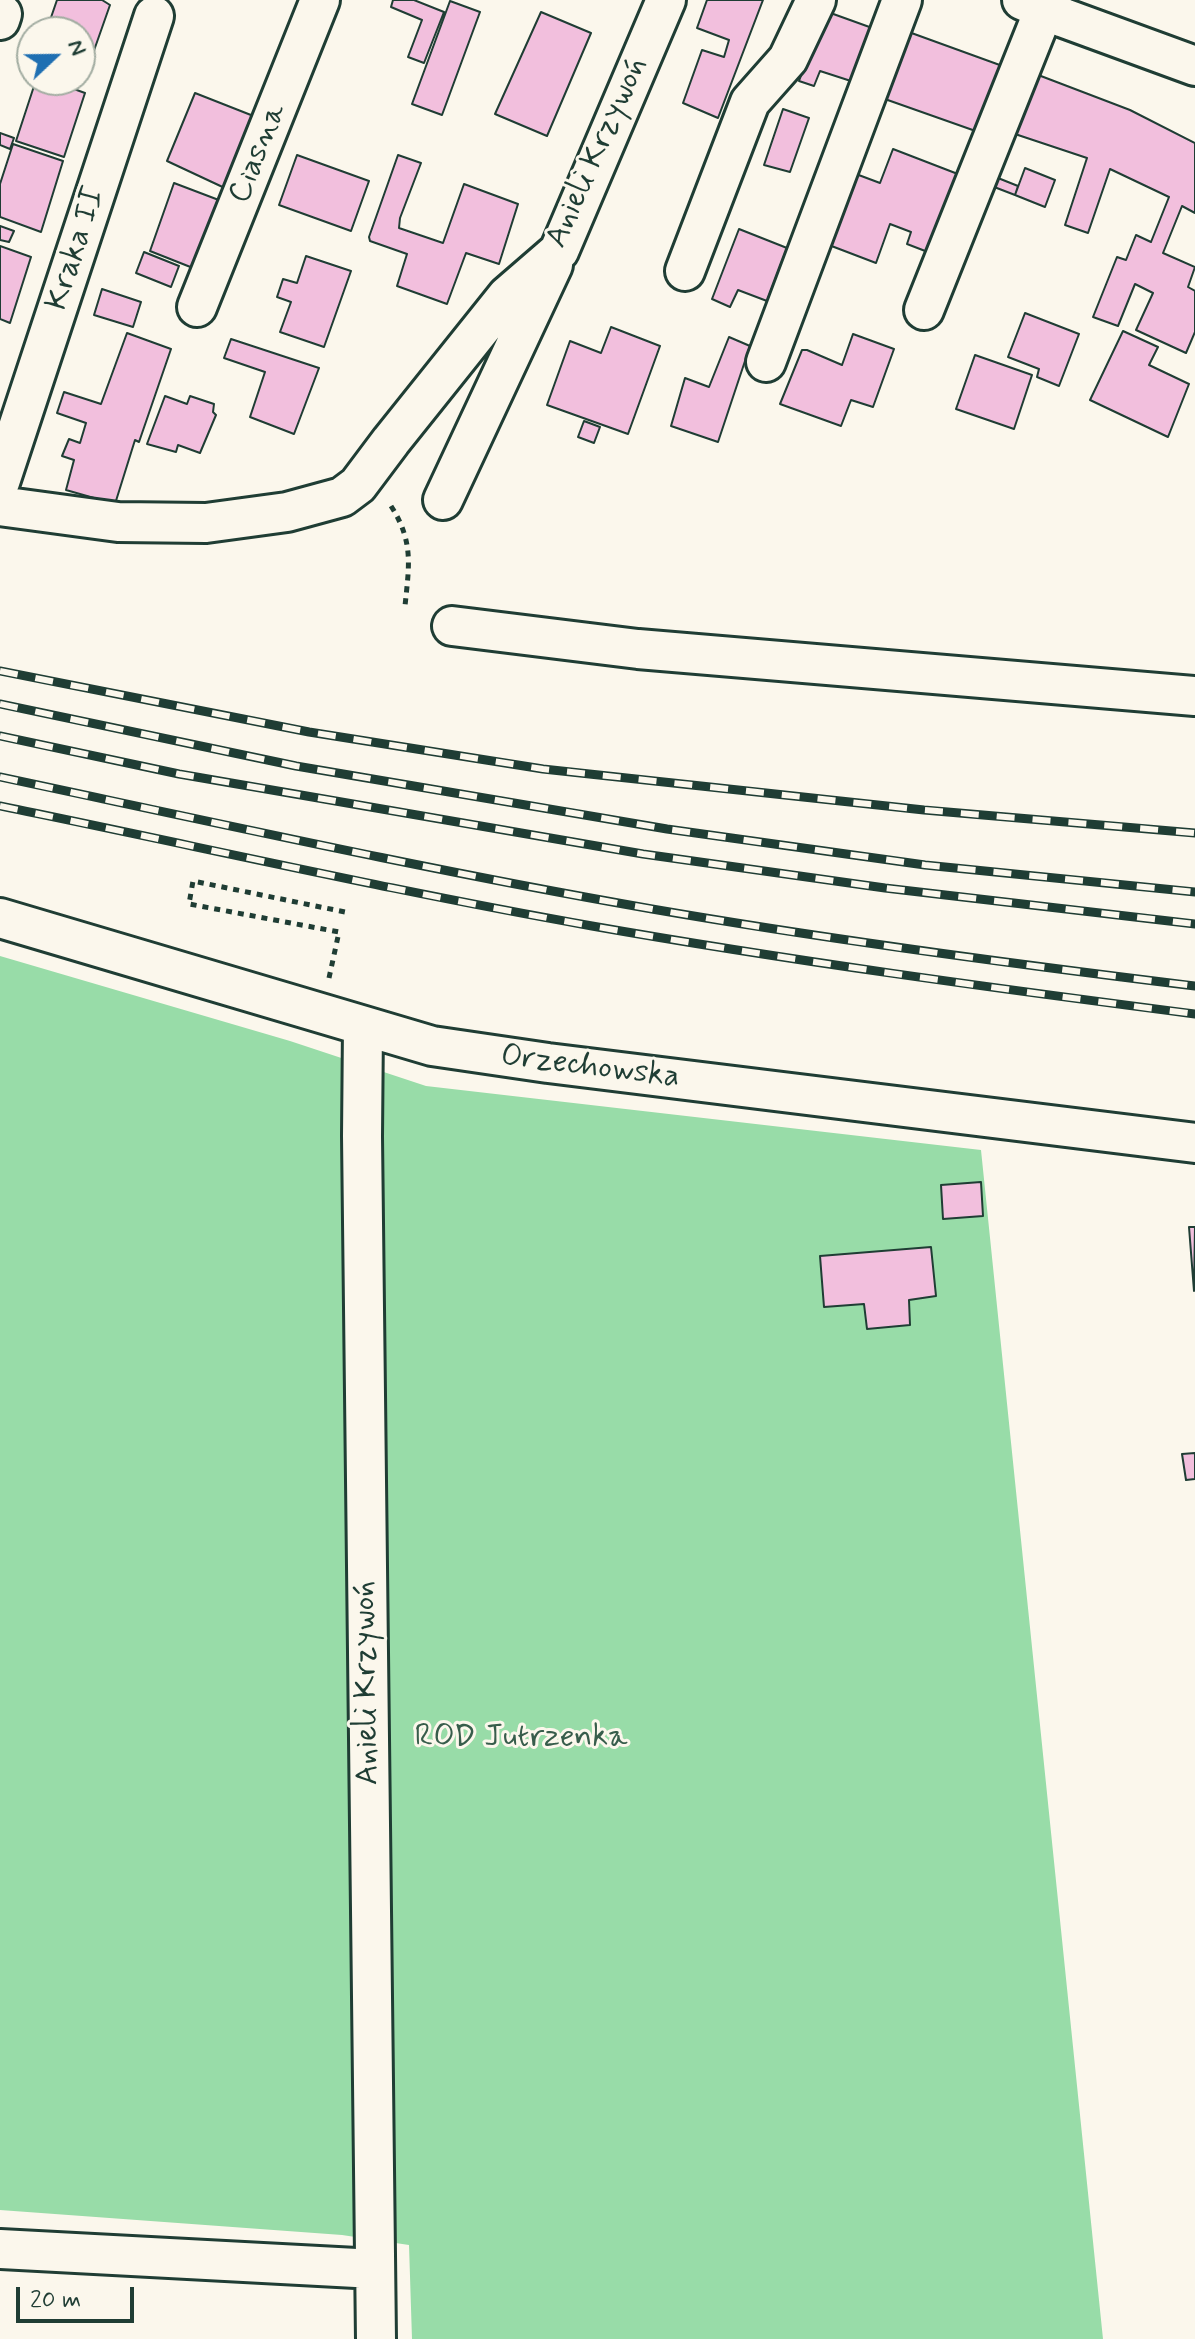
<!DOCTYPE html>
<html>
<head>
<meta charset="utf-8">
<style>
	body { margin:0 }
	#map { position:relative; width:1195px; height:2339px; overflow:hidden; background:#fbf7ec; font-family:Mynerve,sans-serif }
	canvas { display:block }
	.north { position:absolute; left:16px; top:16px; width:80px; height:80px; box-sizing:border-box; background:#fbf7ec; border:2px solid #a3ada2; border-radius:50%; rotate:68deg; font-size:22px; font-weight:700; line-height:32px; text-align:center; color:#1f3d34 }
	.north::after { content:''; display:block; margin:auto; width:28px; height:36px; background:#1f6fb2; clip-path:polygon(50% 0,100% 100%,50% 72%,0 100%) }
	.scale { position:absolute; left:16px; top:2287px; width:118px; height:36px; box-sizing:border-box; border:4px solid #1f3d34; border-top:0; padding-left:10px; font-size:24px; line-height:28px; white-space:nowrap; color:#1f3d34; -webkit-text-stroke:6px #fbf7ec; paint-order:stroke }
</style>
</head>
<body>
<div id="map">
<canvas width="1195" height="2339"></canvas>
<div class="north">N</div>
<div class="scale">20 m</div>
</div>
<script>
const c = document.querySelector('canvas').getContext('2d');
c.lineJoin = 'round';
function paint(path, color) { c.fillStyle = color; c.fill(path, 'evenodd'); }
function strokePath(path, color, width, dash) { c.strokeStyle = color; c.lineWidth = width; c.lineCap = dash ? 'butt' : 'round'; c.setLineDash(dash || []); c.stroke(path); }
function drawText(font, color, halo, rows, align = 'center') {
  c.font = font + ' Mynerve,sans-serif'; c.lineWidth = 6; c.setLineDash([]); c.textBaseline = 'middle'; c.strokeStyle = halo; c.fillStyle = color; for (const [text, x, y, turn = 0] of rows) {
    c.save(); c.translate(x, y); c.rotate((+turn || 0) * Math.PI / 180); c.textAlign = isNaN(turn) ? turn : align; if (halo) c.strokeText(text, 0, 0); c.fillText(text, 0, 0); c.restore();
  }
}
const green = new Path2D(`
	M 0,956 L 290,1041 L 426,1086 L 981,1150 L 1103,2339 L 412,2339 L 409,2245 L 342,2235 L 0,2210 Z`);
const building = new Path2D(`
	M 57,0 L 102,0 L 110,5 L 91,59 L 80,55 L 80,32 L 46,32 Z
	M 393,0 L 414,0 L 444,12 L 424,63 L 408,57 L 422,20 L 391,7 Z
	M 707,0 L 763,0 L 718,118 L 683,103 L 702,50 L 724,57 L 729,40 L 697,28 Z
	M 450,1 L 480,12 L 442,115 L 412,104 Z
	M 825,11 L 875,29 L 854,82 L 820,71 L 814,86 L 799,81 Z
	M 541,12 L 591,33 L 547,136 L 495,114 Z
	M 906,31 L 1008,68 L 984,134 L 882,98 Z
	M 1033,73 L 1130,110 L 1195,143 L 1195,213 L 1182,206 L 1163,253 L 1195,267 L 1188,287 L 1195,291 L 1195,332 L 1186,353 L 1136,330 L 1153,293 L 1135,284 L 1118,326 L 1093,317 L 1117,257 L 1126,260 L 1136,235 L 1151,242 L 1169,197 L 1110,169 L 1088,233 L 1065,225 L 1087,158 L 1012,133 Z
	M 36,80 L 49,80 L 85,93 L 64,157 L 16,141 Z
	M 195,93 L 256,117 L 229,190 L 167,161 Z
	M 783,109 L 809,118 L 790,172 L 764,165 Z
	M 0,133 L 14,138 L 10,149 L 0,145 Z
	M 13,144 L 63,161 L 41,232 L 0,217 L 0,184 Z
	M 893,149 L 963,176 L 933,254 L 907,244 L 911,232 L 890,224 L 876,263 L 821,242 L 848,171 L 880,183 Z
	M 297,155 L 369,181 L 351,231 L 279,205 Z
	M 398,155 L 421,163 L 400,218 L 399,228 L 443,243 L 464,184 L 518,204 L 499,264 L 466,253 L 447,304 L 397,286 L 407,254 L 370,241 L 369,237 Z
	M 1025,168 L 1055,180 L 1045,207 L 1015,195 Z
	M 993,176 L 1018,186 L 1015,195 L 989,185 Z
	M 174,183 L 224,202 L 198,270 L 150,251 Z
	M 0,226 L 14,231 L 9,242 L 0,240 Z
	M 739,229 L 787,248 L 767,301 L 738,290 L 730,307 L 712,299 Z
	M 0,246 L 31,257 L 10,323 L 0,319 Z
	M 144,252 L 179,266 L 171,287 L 136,273 Z
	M 306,256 L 351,271 L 324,347 L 280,332 L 291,302 L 277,297 L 283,279 L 297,283 Z
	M 102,289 L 141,302 L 133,327 L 94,315 Z
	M 1025,313 L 1079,334 L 1059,386 L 1037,377 L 1039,369 L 1008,357 Z
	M 611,327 L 660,346 L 628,434 L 547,405 L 570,341 L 601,353 Z
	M 1123,331 L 1158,347 L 1149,365 L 1189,384 L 1168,437 L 1090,400 Z
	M 127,333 L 171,349 L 139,442 L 135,440 L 115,504 L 66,490 L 74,460 L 62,456 L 69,439 L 80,443 L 86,423 L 57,413 L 64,392 L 101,404 Z
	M 853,334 L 894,349 L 873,407 L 851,400 L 841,426 L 780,404 L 802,350 L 807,350 L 842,365 Z
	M 729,337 L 750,346 L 718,442 L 671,426 L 685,378 L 709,387 Z
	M 231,339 L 319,368 L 294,434 L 250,417 L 265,372 L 224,358 Z
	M 975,355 L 1032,375 L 1014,429 L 956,409 Z
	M 165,396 L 187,404 L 190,396 L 214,404 L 213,412 L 216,415 L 200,453 L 178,445 L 176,452 L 147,444 Z
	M 584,421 L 600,427 L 594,443 L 578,437 Z
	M 981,1182 L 983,1216 L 943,1219 L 941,1185 Z
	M 1189,1227 L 1195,1227 L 1194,1291 Z
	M 931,1247 L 936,1296 L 909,1300 L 910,1325 L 867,1329 L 864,1304 L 824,1307 L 820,1256 Z
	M 1195,1453 L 1195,1479 L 1186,1480 L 1182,1454 Z`);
const path = new Path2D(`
	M 391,506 C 414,542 409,566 405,606
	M 329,978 L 339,932 L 189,904 L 193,881 L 345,912`);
const minor = new Path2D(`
	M 1022,0 L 1064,18 L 1195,66
	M 0,20 L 2,14
	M 685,271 L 750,102 L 788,59 L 816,0
	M 197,307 L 320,0
	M 924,310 L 1044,10
	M 766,362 L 902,0
	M 0,482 L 154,16
	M 443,500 L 553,265
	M 0,506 L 118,522 L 206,523 L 287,512 L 342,497 L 358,485 L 391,441 L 507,296 L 559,251 L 666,0
	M 452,626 L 638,649 L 1195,696
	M 0,918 L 432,1046 L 548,1063 L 1195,1143
	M 363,1026 L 362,1136 L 376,2339
	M 0,2249 L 375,2269`);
const rail = new Path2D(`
	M 0,671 L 309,732 L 543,769 L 924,810 L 1195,833
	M 0,704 L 296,766 L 667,829 L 925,865 L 1195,892
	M 0,736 L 179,774 L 643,854 L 885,888 L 1195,924
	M 0,777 C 217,823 433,871 652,909 C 832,940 1013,964 1195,986
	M 0,806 C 197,846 393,891 592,926 C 792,961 993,988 1195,1014`);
const streetNames = [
	["Anieli Krzywoń",598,153,-66],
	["Ciasna",259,154,-68],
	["Kraka II",77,249,-72],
	["Orzechowska",590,1068,7],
	["Anieli Krzywoń",368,1683,-91]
];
const parkNames = [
	["ROD Jutrzenka",521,1738]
];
paint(green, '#98dca8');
paint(building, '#f2bfdd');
strokePath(building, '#1f3d34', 2);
strokePath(minor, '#1f3d34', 44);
strokePath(path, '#1f3d34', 5, [6, 6]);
strokePath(minor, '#fbf7ec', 38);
strokePath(rail, '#1f3d34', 9);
strokePath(rail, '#fbf7ec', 6, [18]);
drawText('32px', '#1f3d34', '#fbf7ec', streetNames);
drawText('32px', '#375d4b', '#fbf7ec', parkNames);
</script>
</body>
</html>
